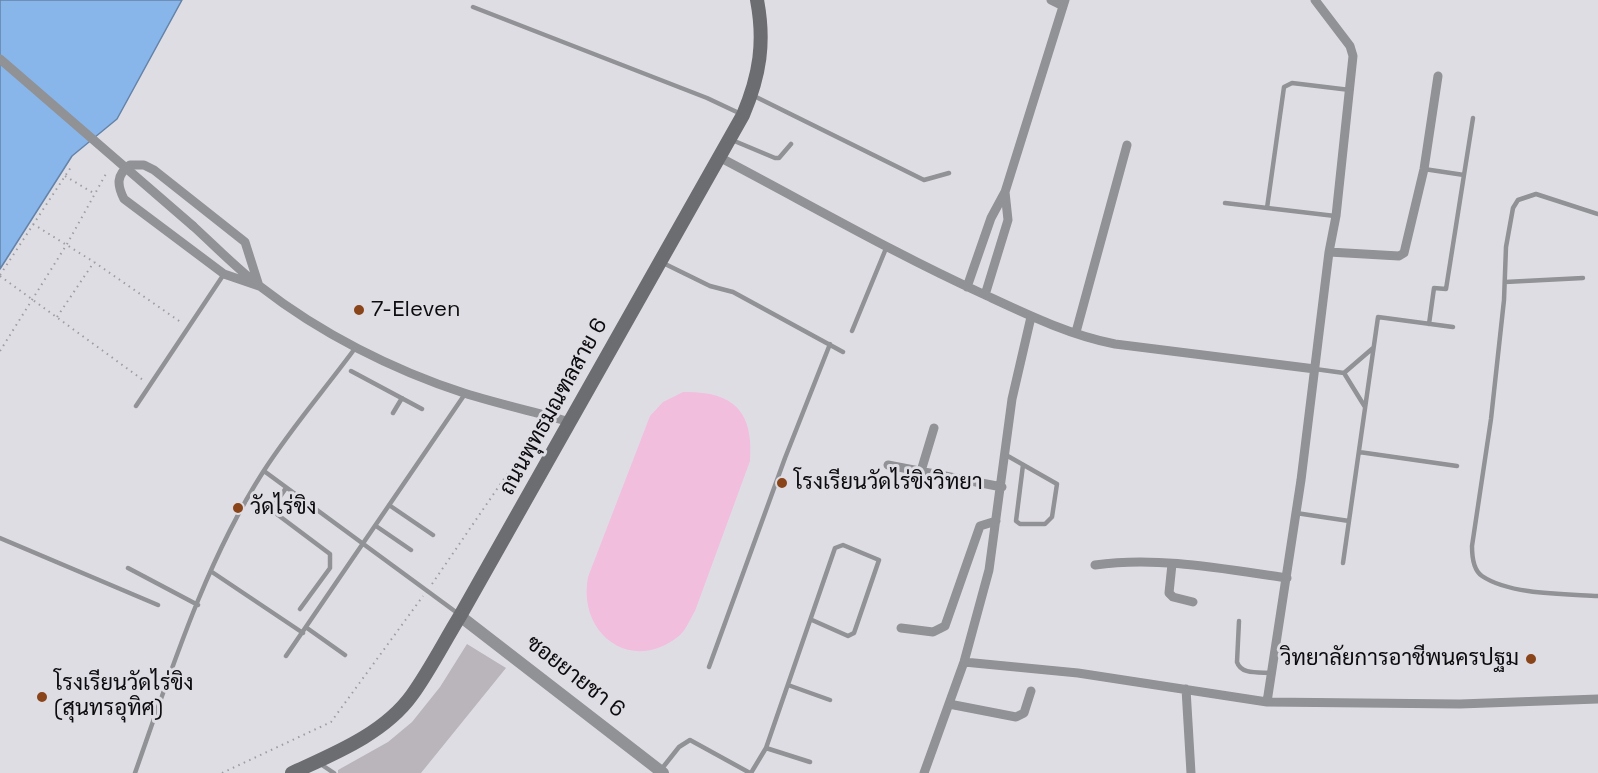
<!DOCTYPE html>
<html>
<head>
<meta charset="utf-8">
<style>
	body { margin:0 }
	canvas { display:block; background:#dfdde4 }
</style>
</head>
<body>
<canvas width="1598" height="773"></canvas>
<script>
const c = document.querySelector('canvas').getContext('2d');
c.lineJoin = 'round';
function paint(path, color) { c.fillStyle = color; c.fill(path, 'evenodd'); }
function strokePath(path, color, width, dash) { c.strokeStyle = color; c.lineWidth = width; c.lineCap = dash ? 'butt' : 'round'; c.setLineDash(dash || []); c.stroke(path); }
function drawText(font, color, halo, rows, align = 'center') {
  c.font = font + ' "Space Grotesk",Sarabun,sans-serif'; c.lineWidth = 6; c.setLineDash([]); c.textBaseline = 'middle'; c.strokeStyle = halo; c.fillStyle = color; for (const [text, x, y, turn = 0] of rows) {
    c.save(); c.translate(x, y); c.rotate((+turn || 0) * Math.PI / 180); c.textAlign = isNaN(turn) ? turn : align; if (halo) c.strokeText(text, 0, 0); c.fillText(text, 0, 0); c.restore();
  }
}
const green = new Path2D(`
	M 683,392 C 732,391 754,410 750,461 L 695,611 C 690,619 686,630 680,635 C 633,675 577,635 588,577 L 650,416 L 663,402 Z`);
const water = new Path2D(`
	M 0,0 L 182,0 L 117,119 L 72,156 L 0,269 Z`);
const building = new Path2D(`
	M 467,644 L 506,668 L 421,773 L 338,773 L 338,770 L 388,742 L 412,722 L 440,687 Z`);
const path = new Path2D(`
	M 65,176 L 95,194
	M 33,224 L 94,262 L 182,323
	M 0,275 L 71,167
	M 0,276 L 143,380
	M 57,317 L 94,262
	M 0,351 L 67,244 L 107,172
	M 432,584 L 536,432
	M 222,773 L 331,722 L 423,596`);
const service = new Path2D(`
	M 473,7 L 707,98 L 741,114
	M 754,96 L 924,180 L 949,173
	M 732,140 L 775,158 L 779,158 L 791,144
	M 1424,169 L 1464,175
	M 1225,203 L 1335,216
	M 1267,208 L 1284,87 L 1292,83 L 1350,90
	M 1598,214 L 1536,194 L 1518,200 L 1513,208 L 1506,247 L 1504,300 L 1491,419 L 1472,546 C 1472,557 1473,570 1482,576 C 1510,595 1565,594 1598,596
	M 661,262 L 710,286 L 733,292 L 843,352
	M 1505,282 L 1583,278
	M 1429,324 L 1434,288 L 1446,289 L 1473,118
	M 852,331 L 887,246
	M 1315,369 L 1344,373
	M 351,371 L 422,409
	M 136,406 L 224,274
	M 1365,407 L 1344,373 L 1373,348
	M 393,413 L 402,398
	M 1359,452 L 1457,466
	M 1006,455 L 1057,484 L 1052,517 L 1045,524 L 1020,524 L 1016,521 L 1023,465
	M 264,471 L 460,615
	M 262,503 L 330,554 L 330,568 L 300,609
	M 389,505 L 433,535
	M 271,510 L 286,488
	M 1296,513 L 1349,521
	M 376,526 L 411,550
	M 0,538 L 158,605
	M 1343,563 L 1378,317 L 1453,327
	M 128,568 L 198,605
	M 212,572 L 303,633
	M 1239,621 L 1237,662 C 1241,675 1259,672 1272,673
	M 307,628 L 345,655
	M 286,656 L 465,394
	M 709,667 L 785,458 L 830,344
	M 788,685 L 830,700
	M 766,748 L 810,762
	M 319,763 L 334,773
	M 660,771 L 679,747 L 690,740 L 750,773
	M 135,773 C 171,671 205,563 263,472 C 291,428 326,388 356,347
	M 751,773 L 766,748 L 835,548 L 843,545 L 879,560 L 854,633 L 848,636 L 812,620`);
const minor = new Path2D(`
	M 1051,0 L 1063,6
	M 1315,0 L 1350,46 L 1353,56 L 1336,216 L 1329,252
	M 719,157 C 807,203 893,253 983,294 C 1026,314 1069,335 1115,344 L 1315,369
	M 130,165 L 144,165 L 154,170 L 245,242 L 259,286 L 224,274 L 124,199 C 117,185 116,175 130,165 Z
	M 193,226 C 215,246 237,269 261,287 C 320,333 393,370 464,393 C 499,404 535,412 570,422
	M 967,287 L 991,218 L 1005,192 L 1065,0
	M 985,295 L 1008,220 L 1005,192
	M 1076,332 L 1127,145
	M 888,465 L 1002,487
	M 921,471 L 934,428
	M 1172,564 L 1169,593 L 1173,597 L 1193,602
	M 1095,565 C 1158,556 1224,569 1287,578
	M 901,628 L 933,632 L 945,626 L 980,526 L 996,521
	M 964,662 L 1078,673 L 1267,702 L 1460,704 L 1598,699
	M 1186,689 L 1191,773
	M 1267,702 L 1301,480 L 1329,252 L 1399,256 L 1404,253 L 1424,169 L 1438,76
	M 949,704 L 1016,717 L 1024,713 L 1031,691
	M 924,773 L 964,662 L 989,570 L 1012,399 L 1031,317`);
const tertiary = new Path2D(`
	M 460,616 L 663,773`);
const secondary = new Path2D(`
	M 292,773 C 333,754 384,734 412,695 C 430,670 444,642 460,616 L 743,115 C 760,75 765,42 757,0`);
const minorBridge = new Path2D(`
	M 0,59 L 193,226`);
const markers = [
	[359,310,6,"#894419"],
	[782,483,6,"#894419"],
	[238,508,6,"#894419"],
	[1531,659,6,"#894419"],
	[42,697,6,"#894419"]
];
const poiNames = [
	["7-Eleven",371,310],
	["โรงเรียนวัดไร่ขิงวิทยา",794,483],
	["วัดไร่ขิง",250,508],
	["วิทยาลัยการอาชีพนครปฐม",1519,659,"right"],
	["โรงเรียนวัดไร่ขิง",54,684],
	["(สุนทรอุทิศ)",54,709]
];
const streetNames = [
	["ถนนพุทธมณฑลสาย 6",554,407,-61],
	["ซอยยายชา 6",575,677,38]
];
paint(green, '#f1bedd');
paint(water, '#89b6ea');
strokePath(water, '#6483a8', 1.5);
paint(building, '#bab5bb');
strokePath(path, '#9e9da3', 2, [1.5, 4.5]);
strokePath(service, '#919295', 4.5);
strokePath(minor, '#919295', 9);
strokePath(tertiary, '#919295', 12);
strokePath(secondary, '#6c6d71', 14);
strokePath(minorBridge, '#919295', 9);
for (const [x, y, r, color] of markers) { const dot = new Path2D(); dot.arc(x, y, r, 0, 2 * Math.PI); c.fillStyle = color; c.fill(dot); strokePath(dot, '#dfdde4', 2); }
drawText('22px', '#0c0c0e', '#dfdde4', poiNames, 'left');
drawText('22px', '#0c0c0e', '#dfdde4', streetNames);
</script>
</body>
</html>
